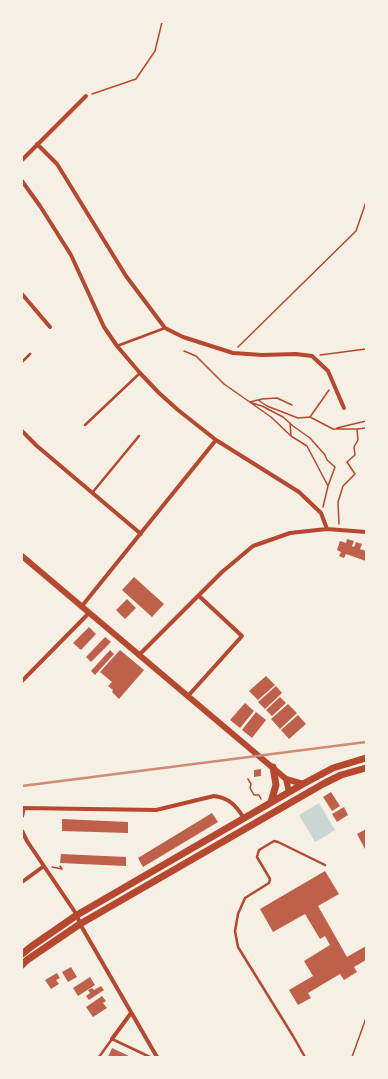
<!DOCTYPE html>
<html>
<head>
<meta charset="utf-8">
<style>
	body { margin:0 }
	#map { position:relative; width:388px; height:1079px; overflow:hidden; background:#f6efe4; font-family:Lato,sans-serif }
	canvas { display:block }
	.frame { position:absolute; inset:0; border:23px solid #f6efe4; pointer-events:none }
</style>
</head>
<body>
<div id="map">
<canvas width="388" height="1079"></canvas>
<div class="frame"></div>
</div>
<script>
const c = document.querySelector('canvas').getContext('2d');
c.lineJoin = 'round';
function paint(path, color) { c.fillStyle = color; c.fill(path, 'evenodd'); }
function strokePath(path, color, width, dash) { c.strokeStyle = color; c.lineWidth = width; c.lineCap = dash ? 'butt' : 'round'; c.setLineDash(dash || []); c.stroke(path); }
const water = new Path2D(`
	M 319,803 L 335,830 L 315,842 L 299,815 Z`);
const building = new Path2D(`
	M 347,539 L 354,541 L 352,546 L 354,547 L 356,542 L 362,544 L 360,549 L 366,551 L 366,561 L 346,554 L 344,558 L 339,556 L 341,552 L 337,550 L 340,541 L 346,543 Z
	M 134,577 L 164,604 L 152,617 L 122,590 Z
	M 127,599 L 136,608 L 125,619 L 116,610 Z
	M 89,627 L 96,634 L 81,650 L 73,643 Z
	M 105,637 L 111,642 L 91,662 L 86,657 Z
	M 110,650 L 114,654 L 95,675 L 91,671 Z
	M 120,650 L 144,670 L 119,699 L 112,692 L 113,690 L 108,686 L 112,682 L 100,672 Z
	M 266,676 L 275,685 L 258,700 L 249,691 Z
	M 276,686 L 282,693 L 265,709 L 258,702 Z
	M 280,697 L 286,703 L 272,716 L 266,710 Z
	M 245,703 L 254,711 L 240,728 L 230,720 Z
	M 288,704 L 297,713 L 280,729 L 271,719 Z
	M 256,712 L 266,720 L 252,738 L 242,730 Z
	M 298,715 L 306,724 L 289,739 L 281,730 Z
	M 261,769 L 261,776 L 254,777 L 254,770 Z
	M 331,792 L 340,806 L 332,811 L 323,797 Z
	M 344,807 L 348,815 L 337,822 L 332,814 Z
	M 212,813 L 218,822 L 143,867 L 138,858 Z
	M 62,819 L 128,822 L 128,833 L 62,831 Z
	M 366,829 L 366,851 L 357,834 Z
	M 61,854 L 126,857 L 126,866 L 60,863 Z
	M 325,871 L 339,894 L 318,906 L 347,957 L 366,946 L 366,960 L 354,967 L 357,972 L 344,980 L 340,974 L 308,993 L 311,998 L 298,1005 L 289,990 L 313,976 L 304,961 L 330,945 L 325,936 L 320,939 L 305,914 L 273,932 L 260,909 Z
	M 71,967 L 77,977 L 68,982 L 62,972 Z
	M 57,973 L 60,978 L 56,980 L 59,984 L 51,989 L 45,980 Z
	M 90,977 L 95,985 L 78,996 L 73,988 Z
	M 101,986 L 104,990 L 89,1000 L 86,996 L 90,993 L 88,990 L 92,988 L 94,990 Z
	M 102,996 L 106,1001 L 103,1003 L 107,1008 L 93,1017 L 86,1007 Z
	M 112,1048 L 131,1057 L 108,1057 Z`);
const path = new Path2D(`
	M 92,94 L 136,79 L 155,51 L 162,22
	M 238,347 L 356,231 L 366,202
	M 184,351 L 196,356 L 224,384 L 271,417 L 291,436 L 307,446 L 328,486 L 323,507
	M 320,355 L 366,349
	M 329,390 L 310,417 L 333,429 L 357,429 L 366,428
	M 258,400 L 267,406 L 298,418 L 310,417
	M 250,402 L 262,399 L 277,398 L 292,405
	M 252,403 L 262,406 L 283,417 L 293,426 L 310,438 L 325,455 L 327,460 L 335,467 L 328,486
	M 290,423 L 291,436
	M 337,428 L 366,421
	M 339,524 L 338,502 L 343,486 L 355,474 L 347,462 L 355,455 L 354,447 L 358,440 L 357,429
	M 248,779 L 251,784 L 250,788 L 254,795 L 259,795 L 261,799
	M 52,867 L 62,869 L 60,866
	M 352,1057 L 366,1018`);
const service = new Path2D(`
	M 117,346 L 165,328
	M 22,362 L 30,354
	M 85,425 L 140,373
	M 92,493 L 139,436
	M 99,1057 L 112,1039 L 150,1057
	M 305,1057 L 293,1036 L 238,947 L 235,931 L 238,914 L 245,898 L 269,883 L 270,879 L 257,857 L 259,850 L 274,841 L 278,842 L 325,865`);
const minor = new Path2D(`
	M 37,144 L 57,164 L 126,276 L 165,328 L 183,337 L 233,353 L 262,355 L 296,354 L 312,356 L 328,371 L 344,408
	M 22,160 L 86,96
	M 22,181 L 40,206 L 71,255 L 104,327 L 117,346 L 140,373 L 159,393 L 178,410 L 216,440 L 299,492 L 321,513 L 327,529
	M 22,294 L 50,327
	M 22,431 L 37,446 L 141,534
	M 82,606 L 216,440
	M 139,655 L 222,572 L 253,546 L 290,533 L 327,529 L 366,532
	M 22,681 L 89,613
	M 188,696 L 242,636 L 199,596
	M 22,808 L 156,810 L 214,796 C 230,798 236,806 244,818
	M 22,816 L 24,808
	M 22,831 L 27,841 L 77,915 L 80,924 L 157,1057
	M 22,882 L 44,866
	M 112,1039 L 131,1013`);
const tertiary = new Path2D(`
	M 22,556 L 286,779 L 303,784
	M 286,779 L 289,792`);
const secondary = new Path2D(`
	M 271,802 L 276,785 L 273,767
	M 22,954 L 32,946 L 77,915 L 303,784 L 333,768 L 366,758
	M 22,965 L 27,960 L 80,924 L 323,784 L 341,775 L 366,768`);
const rail = new Path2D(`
	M 22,786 L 366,742`);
paint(water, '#c9d6d2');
paint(building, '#bf614a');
strokePath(path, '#b5482f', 1.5);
strokePath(service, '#b5482f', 2.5);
strokePath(minor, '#b5482f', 4);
strokePath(tertiary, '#b5482f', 6);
strokePath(secondary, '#b5482f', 7);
strokePath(rail, '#cf8b77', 2.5);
</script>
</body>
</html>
